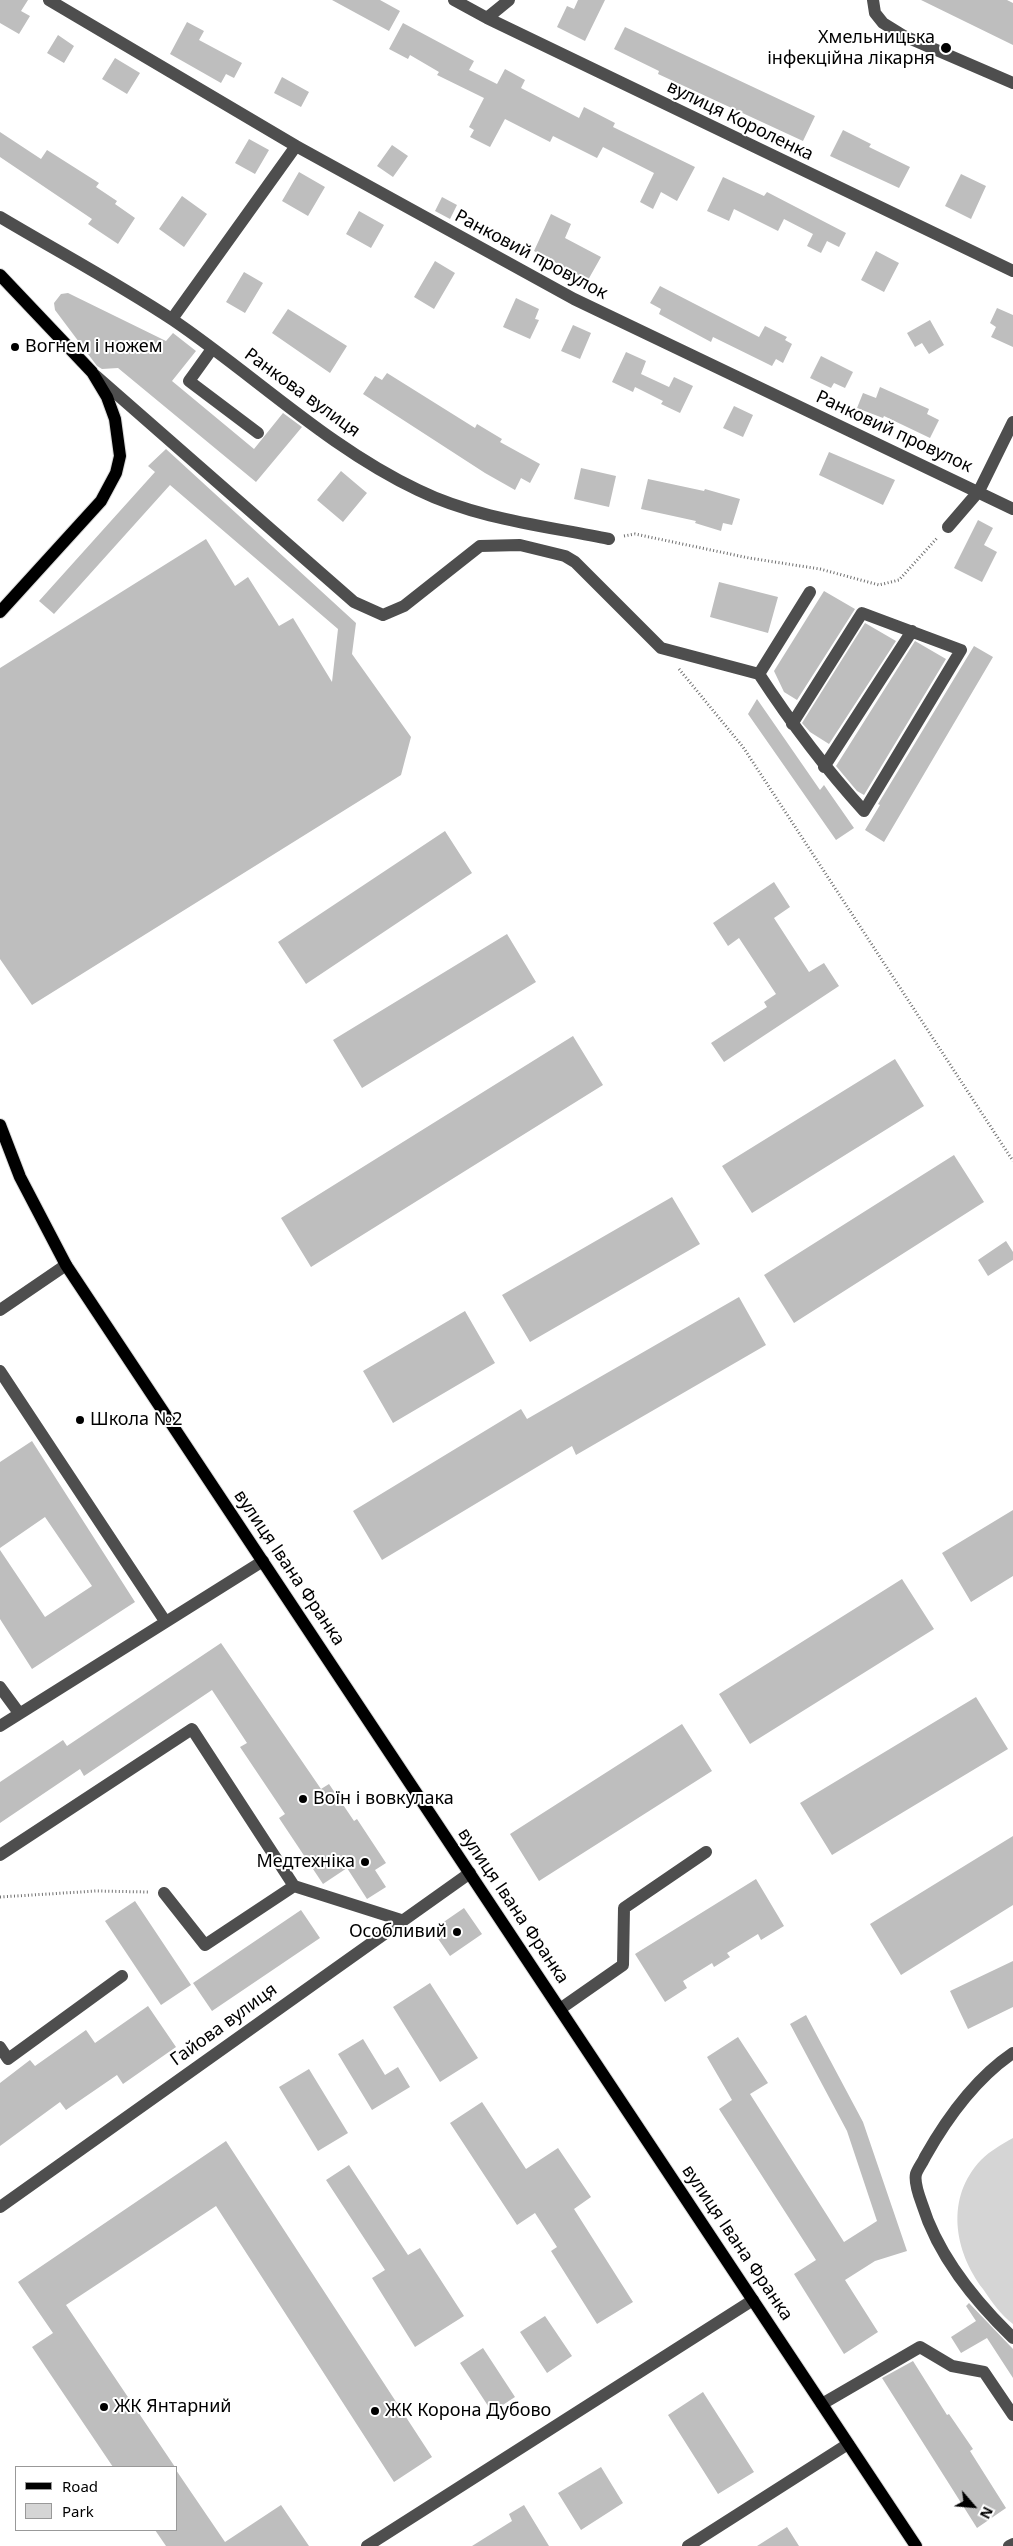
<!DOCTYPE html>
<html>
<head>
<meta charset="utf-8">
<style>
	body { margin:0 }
	#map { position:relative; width:1013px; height:2546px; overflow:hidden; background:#fff; font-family:"Noto Sans",sans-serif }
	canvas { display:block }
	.legend { position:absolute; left:15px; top:2466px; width:162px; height:65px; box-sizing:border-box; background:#fff; border:1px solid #999; margin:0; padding:6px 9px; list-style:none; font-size:15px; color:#000 }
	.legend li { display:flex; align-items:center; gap:10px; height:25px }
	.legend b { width:25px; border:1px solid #999 }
	.north { position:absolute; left:948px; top:2481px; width:50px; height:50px; -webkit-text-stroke:4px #fff; paint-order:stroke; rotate:117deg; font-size:14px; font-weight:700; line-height:20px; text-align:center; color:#000 }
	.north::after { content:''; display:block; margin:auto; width:18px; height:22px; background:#000; clip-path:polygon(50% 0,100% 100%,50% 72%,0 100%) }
</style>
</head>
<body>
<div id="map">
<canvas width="1013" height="2546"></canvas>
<ul class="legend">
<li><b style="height:6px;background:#000"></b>Road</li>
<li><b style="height:14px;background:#d5d5d5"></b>Park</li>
</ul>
<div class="north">N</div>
</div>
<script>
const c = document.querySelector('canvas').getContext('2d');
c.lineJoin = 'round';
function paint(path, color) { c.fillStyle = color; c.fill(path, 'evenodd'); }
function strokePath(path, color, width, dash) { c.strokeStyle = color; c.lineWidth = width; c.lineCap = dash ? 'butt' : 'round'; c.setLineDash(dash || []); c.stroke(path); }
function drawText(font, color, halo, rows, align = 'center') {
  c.font = font + ' "Noto Sans",sans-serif'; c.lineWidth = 4; c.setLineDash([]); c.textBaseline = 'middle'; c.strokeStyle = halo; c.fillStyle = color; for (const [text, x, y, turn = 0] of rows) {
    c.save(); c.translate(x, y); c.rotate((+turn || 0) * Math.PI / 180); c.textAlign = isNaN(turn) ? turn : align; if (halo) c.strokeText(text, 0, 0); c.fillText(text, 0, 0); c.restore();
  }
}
const green = new Path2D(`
	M 1013,2138 L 1013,2324 C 1001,2315 991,2301 983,2289 C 954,2251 945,2198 981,2160 C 990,2151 1002,2144 1013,2138 Z`);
const building = new Path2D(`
	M 0,0 L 28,0 L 21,11 L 30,16 L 19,34 L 0,23 Z
	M 332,0 L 380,0 L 400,11 L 389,31 Z
	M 578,0 L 605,0 L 585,41 L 557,27 L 567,6 L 574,9 Z
	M 921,0 L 1007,0 L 1013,3 L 1013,45 Z
	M 187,22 L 204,31 L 199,40 L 242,63 L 234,78 L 226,74 L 221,83 L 170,54 Z
	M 403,23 L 474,61 L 469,70 L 497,84 L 505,69 L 525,80 L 521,88 L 579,118 L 584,107 L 615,123 L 613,127 L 695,167 L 677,201 L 661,192 L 653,209 L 640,202 L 654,173 L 603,147 L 597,158 L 553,136 L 550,142 L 505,119 L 490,147 L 470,137 L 474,130 L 469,127 L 484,98 L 437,75 L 439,72 L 410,55 L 408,59 L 389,49 Z
	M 625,27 L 815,116 L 803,141 L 658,74 L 659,71 L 614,49 Z
	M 58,35 L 74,46 L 64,63 L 47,53 Z
	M 115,58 L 140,73 L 127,94 L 102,79 Z
	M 282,77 L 309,92 L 301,107 L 274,93 Z
	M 843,130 L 871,144 L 869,147 L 910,167 L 899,188 L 830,156 Z
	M 0,132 L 41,159 L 47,150 L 99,183 L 96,187 L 117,201 L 115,204 L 135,218 L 118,244 L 88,224 L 92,219 L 0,157 Z
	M 249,139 L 269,150 L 255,174 L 235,163 Z
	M 392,145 L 408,156 L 393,177 L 377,166 Z
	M 299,172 L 325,187 L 308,216 L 282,201 Z
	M 961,174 L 986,186 L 971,219 L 945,206 Z
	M 723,177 L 764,196 L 767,192 L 846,233 L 839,247 L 827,241 L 821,253 L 807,246 L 813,234 L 784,219 L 778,231 L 734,209 L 729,221 L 707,211 Z
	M 182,196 L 207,214 L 184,247 L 159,229 Z
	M 442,197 L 457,205 L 450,219 L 435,211 Z
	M 359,211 L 384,225 L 371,248 L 346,234 Z
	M 551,214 L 571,224 L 565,238 L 601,257 L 588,280 L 534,251 Z
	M 876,251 L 899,263 L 884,292 L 861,280 Z
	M 435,261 L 455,273 L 434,309 L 414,297 Z
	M 244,272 L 263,283 L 245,313 L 226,302 Z
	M 660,286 L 759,337 L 765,326 L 787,337 L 785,340 L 792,344 L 783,363 L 776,359 L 772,366 L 713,337 L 711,342 L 659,314 L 661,309 L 650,303 Z
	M 68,293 L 166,341 L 173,333 L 196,351 L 172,381 L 254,449 L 283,413 L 302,427 L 256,482 L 118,368 L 102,369 L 97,366 L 55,310 L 54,303 L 61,294 Z
	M 516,298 L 539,309 L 535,319 L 539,320 L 530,339 L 503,327 Z
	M 997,308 L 1013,315 L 1013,347 L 991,337 L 996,327 L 990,323 Z
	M 288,309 L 347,346 L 330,373 L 272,333 Z
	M 930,320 L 944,345 L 929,354 L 922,343 L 915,347 L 907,333 Z
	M 573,325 L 591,333 L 580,359 L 561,351 Z
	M 626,352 L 646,361 L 641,374 L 669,387 L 674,377 L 693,386 L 680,413 L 661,404 L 663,401 L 635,387 L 633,392 L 612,382 Z
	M 821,356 L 853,372 L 845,388 L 834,383 L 831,388 L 810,378 Z
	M 387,373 L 475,428 L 477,424 L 502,439 L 500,442 L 540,464 L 530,483 L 521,478 L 515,490 L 485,473 L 363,394 L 375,376 L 382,380 Z
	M 880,387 L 929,409 L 927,414 L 939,420 L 930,438 L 884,416 L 883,418 L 857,408 L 863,393 L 876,398 Z
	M 734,406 L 753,415 L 743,437 L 723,428 Z
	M 166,449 L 356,623 L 352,654 L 411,737 L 401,775 L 32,1005 L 0,959 L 0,668 L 206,539 L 235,586 L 248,577 L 279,626 L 293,618 L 332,682 L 338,629 L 170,485 L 54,614 L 39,601 L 155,472 L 148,466 Z
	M 829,452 L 895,480 L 883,505 L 819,475 Z
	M 581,468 L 616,476 L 609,507 L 574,499 Z
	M 341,471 L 367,493 L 343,522 L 317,500 Z
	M 648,479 L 704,491 L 705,489 L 740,499 L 732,525 L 723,523 L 721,531 L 695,523 L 696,521 L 641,509 Z
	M 978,520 L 993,528 L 984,545 L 997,552 L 982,582 L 954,568 Z
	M 719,582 L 778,597 L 768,633 L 710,617 Z
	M 824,591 L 855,609 L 797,700 L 784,692 L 774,671 Z
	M 865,623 L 896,641 L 829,744 L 810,732 L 802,723 Z
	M 915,641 L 946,659 L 864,795 L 857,791 L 836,766 Z
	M 974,646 L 993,657 L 884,842 L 865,830 L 880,805 L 878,804 Z
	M 757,699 L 820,790 L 824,785 L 854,828 L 836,840 L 748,714 Z
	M 445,831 L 472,873 L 306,984 L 278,942 Z
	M 774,882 L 790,907 L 774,918 L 809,972 L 824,963 L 839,986 L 724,1062 L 711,1043 L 767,1007 L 764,1002 L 776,994 L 739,938 L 728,946 L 713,923 Z
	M 507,934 L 536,982 L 362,1088 L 333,1040 Z
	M 573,1036 L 603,1085 L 311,1267 L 281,1218 Z
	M 895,1059 L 924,1106 L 752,1213 L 722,1166 Z
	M 954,1155 L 984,1202 L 794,1323 L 764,1275 Z
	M 672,1197 L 700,1244 L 530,1342 L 502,1295 Z
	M 1006,1241 L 1013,1252 L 1013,1260 L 988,1276 L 978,1260 Z
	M 739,1297 L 766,1345 L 576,1455 L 572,1446 L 382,1560 L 353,1511 L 521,1409 L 527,1419 Z
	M 465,1311 L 495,1363 L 393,1423 L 363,1371 Z
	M 32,1441 L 135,1602 L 32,1669 L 0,1619 L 0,1550 L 45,1617 L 92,1586 L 45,1517 L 0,1548 L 0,1462 Z
	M 1013,1510 L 1013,1576 L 971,1602 L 942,1553 Z
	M 902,1579 L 934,1629 L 750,1744 L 719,1694 Z
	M 221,1643 L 321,1789 L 329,1784 L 354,1821 L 357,1819 L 386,1863 L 375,1870 L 386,1887 L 367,1899 L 347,1868 L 323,1884 L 279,1818 L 285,1814 L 240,1747 L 247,1743 L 212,1690 L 84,1776 L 80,1769 L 0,1823 L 0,1782 L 63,1740 L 67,1746 Z
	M 976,1697 L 1008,1749 L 832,1855 L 800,1803 Z
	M 682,1724 L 712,1771 L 539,1881 L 510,1834 Z
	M 1013,1836 L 1013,1905 L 901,1975 L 870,1924 Z
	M 756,1879 L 784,1926 L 761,1940 L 758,1934 L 727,1953 L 730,1957 L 714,1967 L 712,1963 L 683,1981 L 687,1988 L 665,2002 L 635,1954 Z
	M 135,1901 L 191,1985 L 161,2005 L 105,1921 Z
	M 464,1908 L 482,1934 L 450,1956 L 432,1930 Z
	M 301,1910 L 320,1938 L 212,2011 L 193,1983 Z
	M 1013,1961 L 1013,2007 L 968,2029 L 950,1991 Z
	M 430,1983 L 478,2058 L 440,2082 L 393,2007 Z
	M 148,2006 L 176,2047 L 123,2084 L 117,2075 L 66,2110 L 60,2102 L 0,2146 L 0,2083 L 30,2060 L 35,2066 L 86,2030 L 95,2043 Z
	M 806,2015 L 863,2122 L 907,2251 L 875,2261 L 845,2280 L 878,2332 L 844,2354 L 794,2274 L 816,2260 L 719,2109 L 732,2100 L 707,2057 L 738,2037 L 768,2083 L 750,2094 L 844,2242 L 877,2221 L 847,2131 L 790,2024 Z
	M 363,2039 L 385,2075 L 398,2067 L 410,2087 L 372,2110 L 338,2054 Z
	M 309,2069 L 348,2133 L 318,2151 L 279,2087 Z
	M 482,2102 L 526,2169 L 558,2148 L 591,2197 L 574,2209 L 633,2302 L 597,2324 L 551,2251 L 557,2247 L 535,2213 L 517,2225 L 450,2123 Z
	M 226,2141 L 432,2457 L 394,2482 L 216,2206 L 66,2305 L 175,2467 L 113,2467 L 32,2347 L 53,2333 L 18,2282 Z
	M 349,2165 L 408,2255 L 420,2248 L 464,2316 L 415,2347 L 372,2278 L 385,2270 L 326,2180 Z
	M 969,2303 L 1013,2349 L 1013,2378 L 987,2338 L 961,2353 L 951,2337 L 976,2321 L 966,2306 Z
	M 545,2316 L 572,2356 L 547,2373 L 520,2332 Z
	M 483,2348 L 515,2397 L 492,2412 L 460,2363 Z
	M 913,2361 L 947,2415 L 949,2414 L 973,2449 L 970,2451 L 1006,2508 L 977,2528 L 882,2378 Z
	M 703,2392 L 754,2472 L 718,2494 L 668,2415 Z
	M 601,2467 L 623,2503 L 581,2530 L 558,2493 Z
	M 176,2470 L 225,2542 L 281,2505 L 309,2546 L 166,2546 L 155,2530 L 176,2530 Z
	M 524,2505 L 549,2546 L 472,2546 L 512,2521 L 509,2514 Z
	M 787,2527 L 799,2546 L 757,2546 Z`);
const path = new Path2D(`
	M 624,536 L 635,534 L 749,558 L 820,569 L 879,585 L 899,580 L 938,537
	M 679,669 L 743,747 L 1013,1161
	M 0,1897 L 96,1891 L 149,1892`);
const minor = new Path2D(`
	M 49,0 L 296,146 L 574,299 L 1013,509
	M 454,0 L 487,18 L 1013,271
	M 873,0 L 875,13 L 883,23 L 904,36 L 1013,83
	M 487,18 L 509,0
	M 0,217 C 57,251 117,283 173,320 C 254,375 329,448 418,490 C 477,519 546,526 609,539
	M 172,319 L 296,146
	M 212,349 L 189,381 L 258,433
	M 96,376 L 354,602 L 383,615 L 404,606 L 480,546 L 520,545 L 565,556 L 575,562 L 661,648 L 759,674 C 791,723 825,768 864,811 L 961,650 L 862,613 L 792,724
	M 948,527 L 979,491 L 1013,422
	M 759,674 L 810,592
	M 824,767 L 912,631
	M 0,1310 L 66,1265
	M 0,1371 L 165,1621
	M 0,1687 L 19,1713
	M 0,1726 L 263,1561
	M 0,1855 L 192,1729 L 294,1886 L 401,1920
	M 164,1893 L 205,1945 L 294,1886
	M 560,2009 L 623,1965 L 624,1908 L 706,1852
	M 0,2047 L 8,2059 L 122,1976
	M 1013,2053 C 976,2078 947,2118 925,2157 C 923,2162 918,2168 916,2174 C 914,2182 919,2196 922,2204 C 938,2256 974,2300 1013,2338
	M 0,2207 L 470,1873
	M 822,2404 L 920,2347 L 952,2366 L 984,2372 L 1013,2415
	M 367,2546 L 753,2300
	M 688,2546 L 848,2444
	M 1009,2546 L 1013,2544`);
const major = new Path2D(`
	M 0,275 L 92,372 L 107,397 L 115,419 L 120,456 L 116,473 L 101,501 L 0,612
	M 0,1125 L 20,1177 L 66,1265 L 916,2546`);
const markers = [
	[946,48,6,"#000"],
	[15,347,5,"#000"],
	[80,1420,5,"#000"],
	[303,1799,5,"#000"],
	[365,1862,5,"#000"],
	[457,1932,5,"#000"],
	[104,2407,5,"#000"],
	[375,2411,5,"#000"]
];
const poiNames = [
	["Хмельницька",935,38,"right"],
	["інфекційна лікарня",935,59,"right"],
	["Вогнем і ножем",25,347],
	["Школа №2",90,1420],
	["Воїн і вовкулака",313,1799],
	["Медтехніка",355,1862,"right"],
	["Особливий",447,1932,"right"],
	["ЖК Янтарний",114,2407],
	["ЖК Корона Дубово",385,2411]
];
const streetNames = [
	["вулиця Короленка",740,121,26],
	["Ранковий провулок",531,255,28],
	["Ранкова вулиця",302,393,36],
	["Ранковий провулок",894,432,25],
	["вулиця Івана Франка",289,1568,56],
	["вулиця Івана Франка",513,1906,56],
	["Гайова вулиця",224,2025,-36],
	["вулиця Івана Франка",737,2243,56]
];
paint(green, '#d5d5d5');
paint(building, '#bebebe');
strokePath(major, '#dbdbdb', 14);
strokePath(path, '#707070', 3, [1, 2.5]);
strokePath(minor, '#4e4e4e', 12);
strokePath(major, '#000', 12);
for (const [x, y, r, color] of markers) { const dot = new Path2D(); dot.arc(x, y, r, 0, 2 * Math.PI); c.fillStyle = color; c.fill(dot); strokePath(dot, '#fff', 2); }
drawText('18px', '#000', '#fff', poiNames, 'left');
drawText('18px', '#000', '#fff', streetNames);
</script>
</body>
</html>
